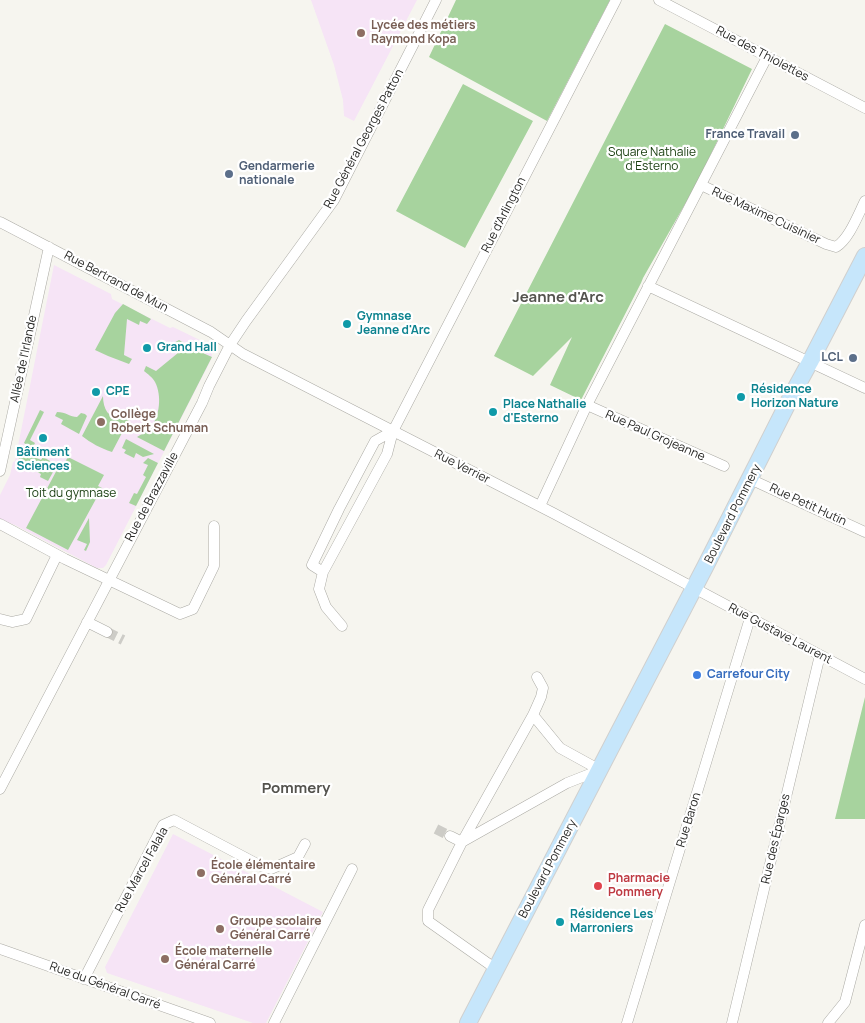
<!DOCTYPE html>
<html>
<head>
<meta charset="utf-8">
<style>
	body { margin:0 }
	canvas { display:block; background:#f6f5ef }
</style>
</head>
<body>
<canvas width="865" height="1023"></canvas>
<script>
const c = document.querySelector('canvas').getContext('2d');
c.lineJoin = 'round';
function paint(path, color) { c.fillStyle = color; c.fill(path, 'evenodd'); }
function strokePath(path, color, width, dash) { c.strokeStyle = color; c.lineWidth = width; c.lineCap = dash ? 'butt' : 'round'; c.setLineDash(dash || []); c.stroke(path); }
function drawText(font, color, halo, rows, align = 'center') {
  c.font = font + ' Manrope,sans-serif'; c.lineWidth = 4.5; c.setLineDash([]); c.textBaseline = 'middle'; c.strokeStyle = halo; c.fillStyle = color; for (const [text, x, y, turn = 0] of rows) {
    c.save(); c.translate(x, y); c.rotate((+turn || 0) * Math.PI / 180); c.textAlign = isNaN(turn) ? turn : align; if (halo) c.strokeText(text, 0, 0); c.fillText(text, 0, 0); c.restore();
  }
}
const education = new Path2D(`
	M 311,0 L 417,0 L 354,121 L 344,116 L 343,100 L 334,65 Z
	M 54,265 L 111,294 L 112,299 L 170,328 L 173,327 L 204,342 L 209,345 L 212,351 L 212,355 L 210,362 L 106,565 L 103,568 L 97,568 L 15,525 L 0,520 L 0,495 L 10,475 L 13,462 L 15,461 Z
	M 173,834 L 323,912 L 266,1023 L 253,1023 L 107,973 L 105,967 Z`);
const green = new Path2D(`
	M 456,0 L 610,0 L 547,121 L 429,57 Z
	M 665,24 L 752,69 L 697,183 L 643,278 L 641,283 L 581,400 L 550,385 L 572,337 L 533,376 L 494,356 Z
	M 463,84 L 533,121 L 465,248 L 396,211 Z
	M 123,304 L 151,319 L 147,324 L 140,321 L 139,325 L 127,319 L 124,355 L 132,359 L 129,364 L 108,356 L 95,350 L 115,313 Z
	M 179,340 L 189,346 L 190,344 L 199,349 L 198,351 L 212,357 L 164,451 L 137,437 C 141,434 147,432 150,428 C 160,417 162,395 155,382 C 153,378 148,374 144,371 L 146,366 L 156,371 L 184,348 L 174,343 Z
	M 103,396 C 103,416 116,424 133,412 L 112,452 C 100,448 91,443 82,436 Z
	M 40,410 L 44,412 L 30,440 L 35,443 L 29,454 L 41,460 L 43,457 L 57,465 L 48,481 L 40,477 L 41,474 L 32,469 L 33,466 C 30,464 26,462 22,461 L 20,464 L 17,462 L 21,454 L 26,452 L 29,446 L 24,443 Z
	M 57,412 C 66,412 70,417 77,417 L 81,413 L 85,414 L 87,416 L 79,434 L 61,424 L 63,420 L 55,416 Z
	M 126,439 L 154,454 L 143,457 L 136,453 L 134,458 L 124,453 L 126,450 L 122,448 Z
	M 68,457 L 104,475 L 98,486 L 102,488 L 68,550 L 26,528 L 59,466 L 62,467 Z
	M 148,458 L 158,463 L 136,506 L 129,503 L 134,493 L 137,494 L 146,477 L 143,475 L 148,465 L 143,463 Z
	M 89,518 L 90,542 L 86,551 L 84,550 L 87,544 L 77,540 Z
	M 865,697 L 865,819 L 835,819 Z`);
const minorTunnel = new Path2D(`
	M 107,632 L 123,640
	M 436,829 L 450,836`);
const minor = new Path2D(`
	M 659,0 L 865,108
	M 701,185 L 826,244 L 836,247 C 849,239 858,215 865,201
	M 0,222 L 211,332 L 243,354 L 553,513 L 865,679
	M 648,286 L 865,388
	M 587,405 L 724,466
	M 0,471 L 49,247
	M 750,479 L 865,532
	M 540,506 L 587,405 L 767,57
	M 0,524 L 65,559 L 180,614 L 193,609 L 214,566 L 214,526
	M 323,572 L 312,565 L 339,509 L 375,441 L 393,431
	M 0,619 L 12,622 L 26,619 L 57,555
	M 87,622 L 107,632
	M 342,626 L 326,607 L 319,589 L 323,572 L 387,454 L 393,431 L 616,0
	M 0,789 L 202,403 L 209,386 L 230,345 L 246,321 L 334,200 L 436,0
	M 450,836 L 462,842 L 567,783 L 600,770 L 560,748 L 533,715
	M 0,949 L 210,1023
	M 496,969 L 428,921 L 428,910 L 462,842 L 533,715 L 541,697 L 543,688 L 537,677
	M 84,979 L 163,825 L 174,820 L 263,867 L 271,869 L 298,857 L 305,844
	M 274,1023 L 352,869
	M 627,1023 L 750,618
	M 732,1023 L 820,655
	M 828,1023 L 845,1002 L 865,925`);
const primary = new Path2D(`
	M 468,1023 L 619,732 L 705,567 L 793,393 L 810,362 L 865,256`);
const markers = [
	[361,33,5,"#8d6e63"],
	[795,135,5,"#5c6f8a"],
	[229,174,5,"#5c6f8a"],
	[347,324,5,"#0f9aa8"],
	[147,348,5,"#0f9aa8"],
	[853,358,5,"#5c6f8a"],
	[96,392,5,"#0f9aa8"],
	[741,397,5,"#0f9aa8"],
	[493,412,5,"#0f9aa8"],
	[101,422,5,"#8d6e63"],
	[43,438,5,"#0f9aa8"],
	[697,675,5,"#3f7fe0"],
	[201,873,5,"#8d6e63"],
	[598,886,5,"#e0444e"],
	[560,922,5,"#0f9aa8"],
	[220,929,5,"#8d6e63"],
	[165,959,5,"#8d6e63"]
];
const educationNames = [
	["Lycée des métiers",371,26],
	["Raymond Kopa",371,40],
	["Collège",111,415],
	["Robert Schuman",111,429],
	["École élémentaire",211,866],
	["Général Carré",211,880],
	["Groupe scolaire",230,922],
	["Général Carré",230,936],
	["École maternelle",175,952],
	["Général Carré",175,966]
];
const streetNames = [
	["Rue des Thiolettes",762,54,28],
	["Rue Général Georges Patton",364,139,-62],
	["Rue d'Arlington",504,215,-63],
	["Rue Maxime Cuisinier",766,216,25],
	["Rue Bertrand de Mun",116,282,28],
	["Allée de l'Irlande",24,359,-78],
	["Rue Paul Grojeanne",655,436,24],
	["Rue Verrier",462,467,27],
	["Rue de Brazzaville",152,497,-62],
	["Rue Petit Hutin",808,505,25],
	["Boulevard Pommery",733,514,-63],
	["Rue Gustave Laurent",780,634,28],
	["Rue Baron",689,820,-73],
	["Rue des Éparges",776,839,-77],
	["Boulevard Pommery",548,869,-62],
	["Rue Marcel Falala",142,870,-61],
	["Rue du Général Carré",105,986,20]
];
const serviceNames = [
	["France Travail",785,135],
	["Gendarmerie",239,167,"left"],
	["nationale",239,181,"left"],
	["LCL",843,358]
];
const parkNames = [
	["Square Nathalie",652,153],
	["d'Esterno",652,167],
	["Toit du gymnase",71,494]
];
const cultureNames = [
	["Gymnase",357,317],
	["Jeanne d'Arc",357,331],
	["Grand Hall",157,348],
	["Résidence",751,390],
	["Horizon Nature",751,404],
	["CPE",106,392],
	["Place Nathalie",503,405],
	["d'Esterno",503,419],
	["Bâtiment",43,453,"center"],
	["Sciences",43,467,"center"],
	["Résidence Les",570,915],
	["Marroniers",570,929]
];
const shopNames = [
	["Carrefour City",707,675]
];
const healthNames = [
	["Pharmacie",608,879],
	["Pommery",608,893]
];
const quarterNames = [
	["Jeanne d'Arc",558,298],
	["Pommery",296,789]
];
paint(education, '#f6e4f6');
paint(green, '#a7d39e');
strokePath(minorTunnel, '#cdccc7', 10, [10, 5]);
strokePath(minor, '#abaaa4', 11);
strokePath(primary, '#d0d0cf', 18);
strokePath(minor, '#fff', 10);
strokePath(primary, '#c6e6fb', 16);
for (const [x, y, r, color] of markers) { const dot = new Path2D(); dot.arc(x, y, r, 0, 2 * Math.PI); c.fillStyle = color; c.fill(dot); strokePath(dot, '#fff', 2); }
drawText('bold 12px', '#785e54', '#fff', educationNames, 'left');
drawText('12px', '#282826', '#fff', streetNames);
drawText('bold 12px', '#4e5e75', '#fff', serviceNames, 'right');
drawText('12px', '#163b0d', '#fff', parkNames);
drawText('bold 12px', '#0d838f', '#fff', cultureNames, 'left');
drawText('bold 12px', '#366cbe', '#fff', shopNames, 'left');
drawText('bold 12px', '#be3a42', '#fff', healthNames, 'left');
drawText('bold 15px', '#54534e', '#fff', quarterNames);
</script>
</body>
</html>
